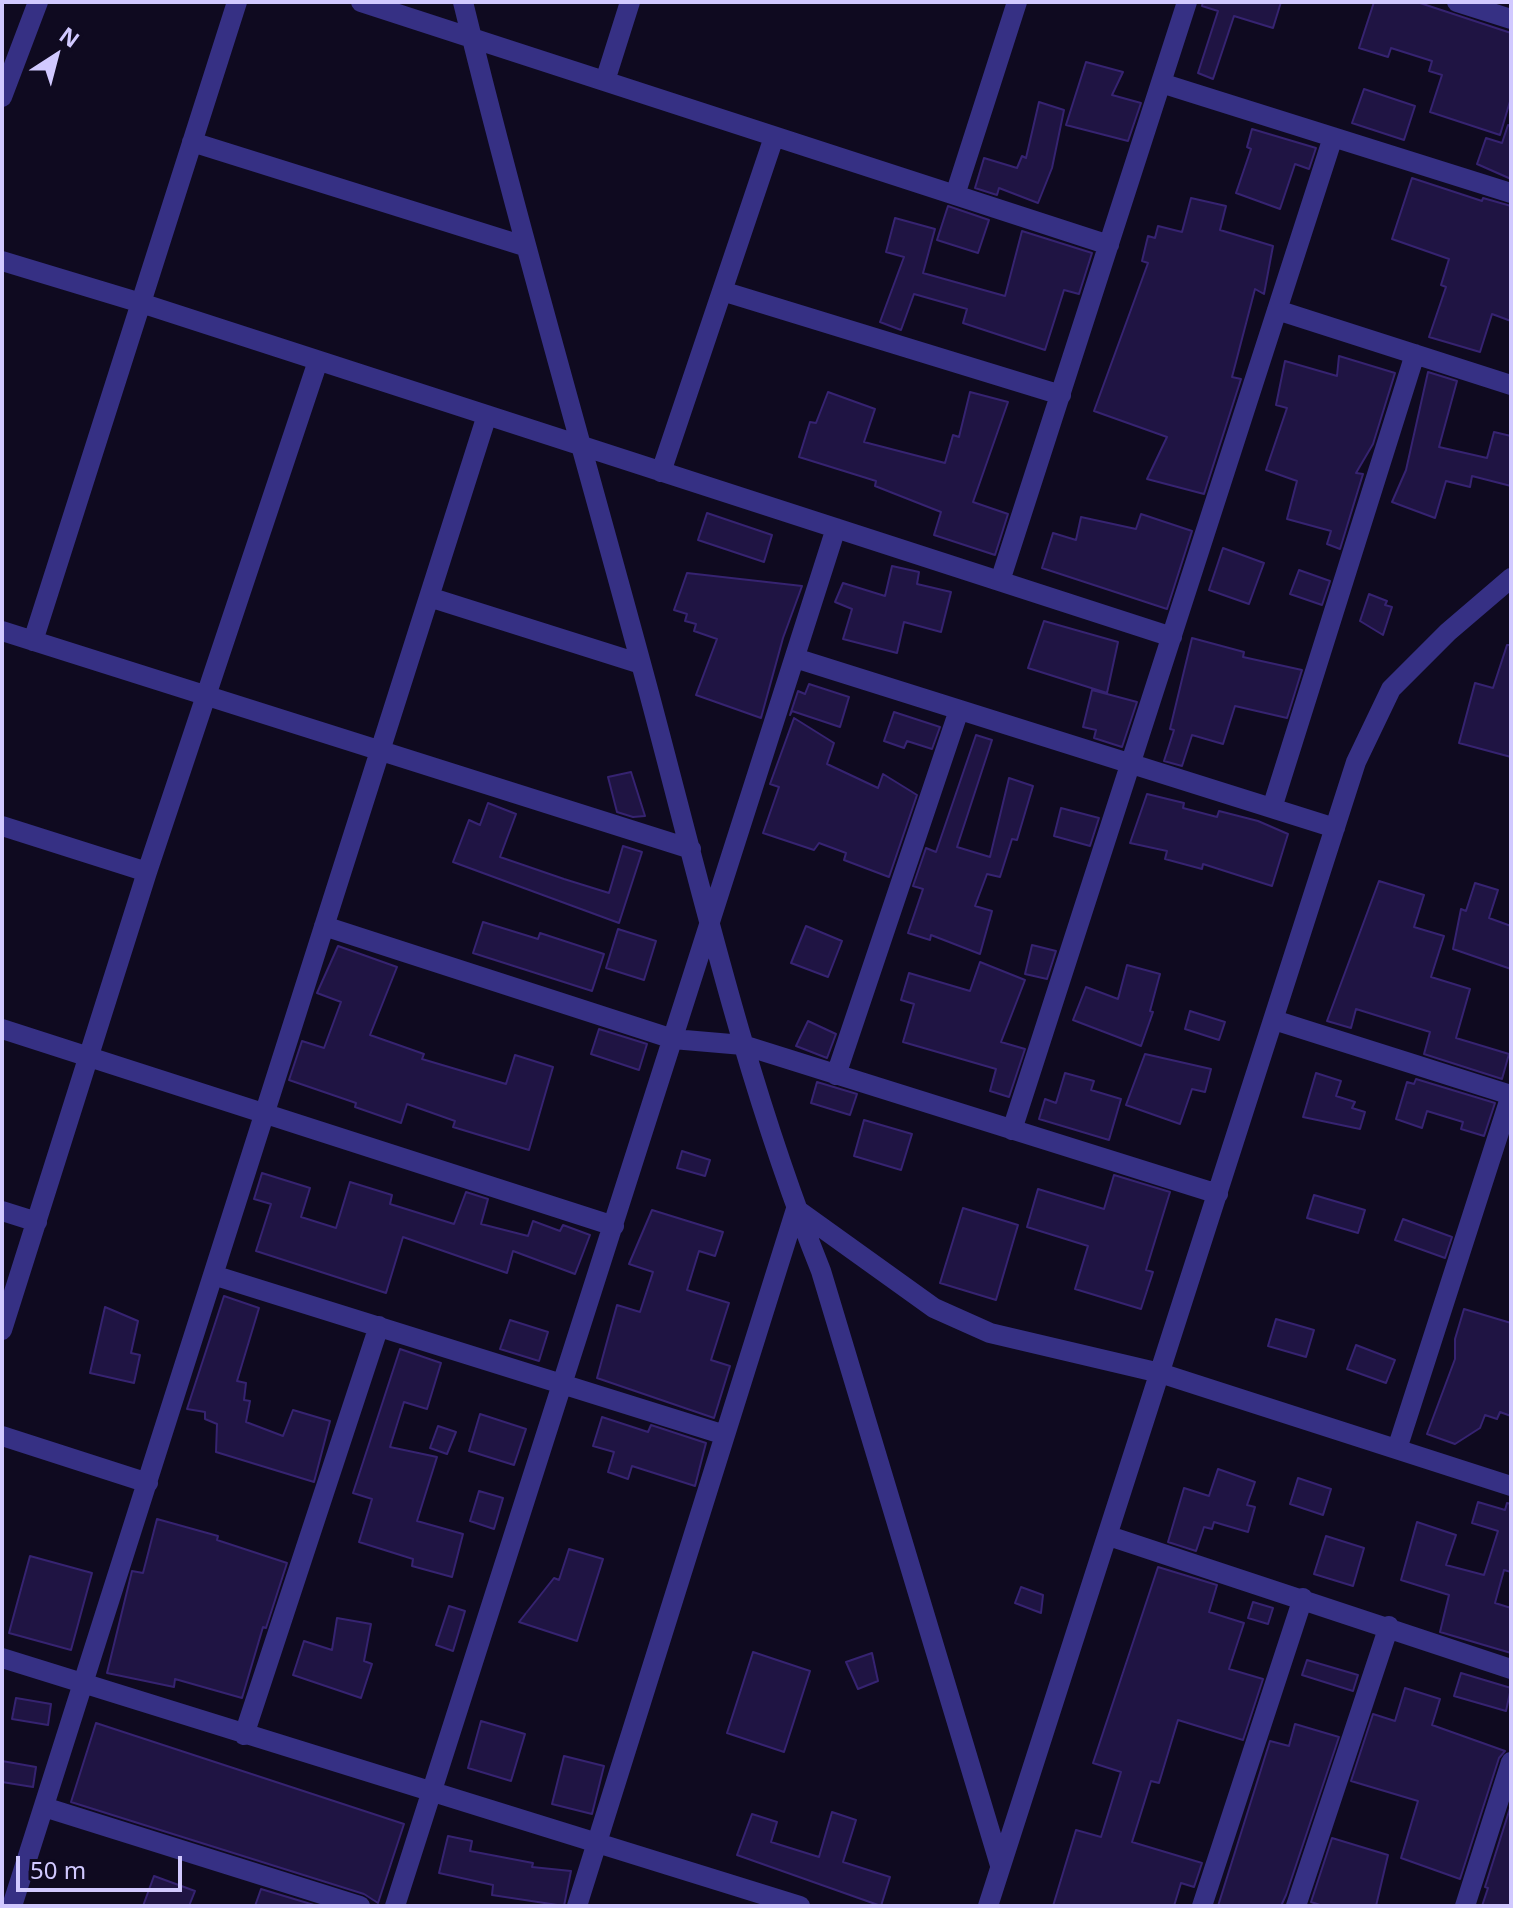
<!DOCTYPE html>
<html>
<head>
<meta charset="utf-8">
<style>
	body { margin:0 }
	#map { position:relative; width:1513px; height:1908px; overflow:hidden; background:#0f0a20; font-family:"Noto Sans",sans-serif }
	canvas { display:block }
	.frame { position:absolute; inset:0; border:4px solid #d1c9ff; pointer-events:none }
	.north { position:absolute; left:16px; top:16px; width:80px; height:80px; -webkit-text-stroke:6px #0f0a20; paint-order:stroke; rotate:36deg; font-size:22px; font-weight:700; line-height:32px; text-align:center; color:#d1c9ff }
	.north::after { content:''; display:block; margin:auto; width:28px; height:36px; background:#d1c9ff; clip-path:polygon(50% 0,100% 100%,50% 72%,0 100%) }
	.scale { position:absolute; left:16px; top:1856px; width:166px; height:36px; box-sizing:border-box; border:4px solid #d1c9ff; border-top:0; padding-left:10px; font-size:24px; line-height:28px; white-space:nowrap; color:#d1c9ff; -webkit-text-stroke:6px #0f0a20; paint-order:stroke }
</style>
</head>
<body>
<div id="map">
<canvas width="1513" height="1908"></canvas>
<div class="frame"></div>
<div class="north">N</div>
<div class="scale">50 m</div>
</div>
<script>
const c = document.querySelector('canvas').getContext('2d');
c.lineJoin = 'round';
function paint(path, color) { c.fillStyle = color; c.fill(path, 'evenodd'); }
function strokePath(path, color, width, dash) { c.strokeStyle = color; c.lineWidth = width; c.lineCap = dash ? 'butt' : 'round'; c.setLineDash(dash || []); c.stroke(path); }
const building = new Path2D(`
	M 1203,2 L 1281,2 L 1273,28 L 1234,16 L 1213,79 L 1198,73 L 1218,11 L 1202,6 Z
	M 1374,2 L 1417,2 L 1511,33 L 1511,98 L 1500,135 L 1430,112 L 1442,75 L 1429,71 L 1432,61 L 1391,48 L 1388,57 L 1359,48 Z
	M 1086,62 L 1123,72 L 1112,95 L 1141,103 L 1128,141 L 1066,125 Z
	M 1364,89 L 1415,106 L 1404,140 L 1352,123 Z
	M 1039,102 L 1064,110 L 1052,168 L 1038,203 L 999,188 L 997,195 L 975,188 L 984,158 L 1017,168 L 1022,156 L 1026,158 Z
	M 1508,125 L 1511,126 L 1511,179 L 1477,164 L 1486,138 L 1502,143 Z
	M 1252,129 L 1316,148 L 1309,169 L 1295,164 L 1280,209 L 1236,193 L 1251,149 L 1247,147 Z
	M 1412,178 L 1482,201 L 1483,198 L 1511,206 L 1511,321 L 1492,314 L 1480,352 L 1429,337 L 1446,287 L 1441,285 L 1449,259 L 1392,239 Z
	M 1191,198 L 1226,206 L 1220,230 L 1273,246 L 1264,294 L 1255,289 L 1232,377 L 1241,379 L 1204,494 L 1147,479 L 1167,437 L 1094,411 L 1148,263 L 1142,261 L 1148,236 L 1155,238 L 1158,226 L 1182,232 Z
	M 948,206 L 989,220 L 978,253 L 937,240 Z
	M 895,218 L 935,229 L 923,273 L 1005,296 L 1022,231 L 1092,253 L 1079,294 L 1064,290 L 1045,350 L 963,323 L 967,309 L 914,294 L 901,330 L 880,322 L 904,257 L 886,252 Z
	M 1339,356 L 1395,373 L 1373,444 L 1356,473 L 1363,474 L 1340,549 L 1327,544 L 1331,531 L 1287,519 L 1297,481 L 1266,470 L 1287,408 L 1276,405 L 1285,361 L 1337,376 Z
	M 1428,372 L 1457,381 L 1439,447 L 1487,458 L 1494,432 L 1511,436 L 1511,486 L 1472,476 L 1470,487 L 1446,481 L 1435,518 L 1392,502 L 1406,470 Z
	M 828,392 L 875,409 L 864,442 L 945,463 L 953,435 L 959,437 L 970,392 L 1008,402 L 973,502 L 1008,514 L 995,555 L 934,535 L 941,512 L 875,486 L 876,481 L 799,457 L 810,422 L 816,423 Z
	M 707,513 L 772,535 L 764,562 L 698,540 Z
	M 1141,514 L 1192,531 L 1167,609 L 1042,568 L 1053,533 L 1076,540 L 1081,517 L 1136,529 Z
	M 1223,548 L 1264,563 L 1249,604 L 1209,590 Z
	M 892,566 L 919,572 L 917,584 L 951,592 L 941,632 L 904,622 L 897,653 L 843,639 L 852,609 L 835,602 L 843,583 L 885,596 Z
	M 1299,570 L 1330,581 L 1322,605 L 1290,594 Z
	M 687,573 L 802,586 L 783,638 L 761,718 L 696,695 L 717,639 L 694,631 L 696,624 L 685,621 L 687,614 L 674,610 Z
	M 1369,594 L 1387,601 L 1385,605 L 1392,607 L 1383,635 L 1360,621 Z
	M 1044,621 L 1118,642 L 1107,693 L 1028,668 Z
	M 1192,638 L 1244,652 L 1243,657 L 1302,670 L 1287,718 L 1235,706 L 1223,744 L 1192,735 L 1182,766 L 1164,761 L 1174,730 L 1170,729 Z
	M 1507,645 L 1511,645 L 1511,757 L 1459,743 L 1475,683 L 1493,688 Z
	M 809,684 L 849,697 L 840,727 L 792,711 L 790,715 L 798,691 L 805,694 Z
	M 1092,690 L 1137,702 L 1122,747 L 1094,738 L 1096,730 L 1083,727 Z
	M 894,712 L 940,727 L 932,749 L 907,741 L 904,748 L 884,741 Z
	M 794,718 L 834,743 L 827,764 L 878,788 L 883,774 L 917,795 L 889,877 L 844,860 L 846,853 L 819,843 L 814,850 L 763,833 L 779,787 L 770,784 Z
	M 976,735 L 992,740 L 957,847 L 990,857 L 1009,778 L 1033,786 L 1017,840 L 1012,839 L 1000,877 L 987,874 L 975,906 L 992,911 L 980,954 L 931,935 L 930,940 L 908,933 L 923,889 L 913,886 L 926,848 L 936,852 Z
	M 631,772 L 645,816 L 633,817 L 617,812 L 608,777 Z
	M 1147,794 L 1184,803 L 1183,808 L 1217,817 L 1219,811 L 1258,821 L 1288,834 L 1272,886 L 1203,864 L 1202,869 L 1165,859 L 1167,851 L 1130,843 Z
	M 488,803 L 516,814 L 500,857 L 564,879 L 609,893 L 623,846 L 642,852 L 619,923 L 453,862 L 469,820 L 480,825 Z
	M 1061,808 L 1099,818 L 1090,846 L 1054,836 Z
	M 1379,881 L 1424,895 L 1414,927 L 1444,936 L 1431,977 L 1470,989 L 1456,1038 L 1509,1054 L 1502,1079 L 1424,1054 L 1430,1032 L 1356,1009 L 1351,1028 L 1327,1021 Z
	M 1475,883 L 1498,890 L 1489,918 L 1511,926 L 1511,969 L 1453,949 L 1461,909 L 1466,911 Z
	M 483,922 L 538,939 L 540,933 L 604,954 L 592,991 L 473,953 Z
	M 806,926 L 842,941 L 828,977 L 791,963 Z
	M 618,929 L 656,941 L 644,980 L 606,968 Z
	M 1032,945 L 1056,951 L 1047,979 L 1025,974 Z
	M 338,946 L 397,967 L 370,1035 L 424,1054 L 422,1059 L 506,1084 L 515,1055 L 553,1067 L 529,1150 L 453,1127 L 455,1121 L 407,1104 L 401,1123 L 355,1107 L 356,1103 L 289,1080 L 302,1041 L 324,1048 L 341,1002 L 317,993 Z
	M 980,962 L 1025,980 L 1001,1042 L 1025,1049 L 1009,1097 L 990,1091 L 996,1069 L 903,1042 L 914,1004 L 901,1000 L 909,973 L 970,991 Z
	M 1127,965 L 1160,974 L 1150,1011 L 1153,1012 L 1141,1046 L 1073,1020 L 1086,987 L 1118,999 Z
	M 1190,1011 L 1225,1022 L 1219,1040 L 1185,1029 Z
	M 808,1021 L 836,1034 L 827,1058 L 796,1046 Z
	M 599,1029 L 647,1044 L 639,1070 L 591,1054 Z
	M 1145,1054 L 1211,1069 L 1205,1092 L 1192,1089 L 1180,1124 L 1126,1105 Z
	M 1065,1073 L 1094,1081 L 1091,1090 L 1121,1099 L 1109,1140 L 1039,1119 L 1045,1099 L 1056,1103 Z
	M 1316,1073 L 1341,1081 L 1336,1096 L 1355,1102 L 1352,1108 L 1365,1112 L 1360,1129 L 1303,1117 Z
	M 1416,1079 L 1495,1103 L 1484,1136 L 1461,1129 L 1463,1122 L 1427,1111 L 1422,1128 L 1396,1119 L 1407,1082 L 1414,1084 Z
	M 817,1082 L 857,1094 L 850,1115 L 811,1103 Z
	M 864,1120 L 912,1134 L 901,1170 L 854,1156 Z
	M 682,1151 L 710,1160 L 705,1176 L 677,1168 Z
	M 262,1173 L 310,1188 L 301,1217 L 336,1228 L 350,1182 L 392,1195 L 390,1204 L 454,1224 L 466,1192 L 488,1199 L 481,1224 L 528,1236 L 533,1221 L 560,1231 L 563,1225 L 590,1235 L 575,1274 L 513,1251 L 507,1273 L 403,1237 L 386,1293 L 256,1251 L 271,1204 L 254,1199 Z
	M 1114,1175 L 1170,1192 L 1146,1270 L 1153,1272 L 1141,1309 L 1075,1289 L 1088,1246 L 1027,1227 L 1038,1189 L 1104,1209 Z
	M 1314,1195 L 1365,1210 L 1358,1233 L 1307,1218 Z
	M 963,1208 L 1018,1225 L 996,1300 L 940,1283 Z
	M 652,1210 L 723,1232 L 715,1256 L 699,1251 L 687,1290 L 729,1303 L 711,1360 L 730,1366 L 714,1418 L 597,1378 L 617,1305 L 640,1312 L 653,1272 L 629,1264 Z
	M 1403,1219 L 1452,1237 L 1445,1258 L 1395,1240 Z
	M 224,1296 L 259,1308 L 237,1381 L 246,1383 L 244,1400 L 250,1401 L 246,1422 L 283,1436 L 293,1410 L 330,1421 L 314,1482 L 216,1452 L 217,1424 L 205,1419 L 205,1412 L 187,1409 Z
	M 105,1307 L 138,1321 L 131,1353 L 140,1355 L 134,1383 L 90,1373 Z
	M 1464,1309 L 1511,1323 L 1511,1416 L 1500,1412 L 1497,1419 L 1485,1415 L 1480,1428 L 1455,1444 L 1427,1434 L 1455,1359 L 1455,1339 Z
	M 1276,1319 L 1314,1330 L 1306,1357 L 1268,1346 Z
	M 510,1320 L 548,1332 L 539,1361 L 500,1349 Z
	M 1356,1345 L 1395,1360 L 1386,1383 L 1347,1369 Z
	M 400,1349 L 441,1363 L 427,1409 L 404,1402 L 390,1447 L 437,1457 L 417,1521 L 463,1534 L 452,1577 L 412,1566 L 413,1559 L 359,1542 L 372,1499 L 353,1493 Z
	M 480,1414 L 526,1429 L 514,1465 L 469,1451 Z
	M 602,1417 L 648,1432 L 651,1425 L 706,1443 L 695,1486 L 632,1466 L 628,1479 L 608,1472 L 614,1452 L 593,1446 Z
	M 438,1426 L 456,1432 L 447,1454 L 430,1448 Z
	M 1218,1469 L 1255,1482 L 1247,1505 L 1255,1507 L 1248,1532 L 1214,1522 L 1212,1529 L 1204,1527 L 1196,1551 L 1168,1542 L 1184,1488 L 1209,1496 Z
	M 1298,1478 L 1331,1489 L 1323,1515 L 1290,1504 Z
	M 479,1491 L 503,1498 L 494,1529 L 470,1521 Z
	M 1478,1502 L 1505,1510 L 1507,1503 L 1511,1504 L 1511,1572 L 1504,1570 L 1495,1603 L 1511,1608 L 1511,1653 L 1440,1632 L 1449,1595 L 1401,1580 L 1417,1522 L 1456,1535 L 1446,1565 L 1484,1575 L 1498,1531 L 1472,1523 Z
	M 157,1519 L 218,1536 L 217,1540 L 287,1563 L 266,1628 L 263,1627 L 242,1698 L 175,1679 L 174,1687 L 107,1673 L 132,1571 L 143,1573 Z
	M 1326,1536 L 1364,1548 L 1353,1586 L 1314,1574 Z
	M 569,1549 L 603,1559 L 577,1641 L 519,1622 L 554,1578 L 559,1580 Z
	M 30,1556 L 92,1573 L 71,1650 L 9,1633 Z
	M 1158,1567 L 1217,1585 L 1209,1612 L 1244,1623 L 1229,1669 L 1263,1679 L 1243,1740 L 1178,1720 L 1159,1783 L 1151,1781 L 1132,1842 L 1202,1863 L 1194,1887 L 1181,1883 L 1174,1906 L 1053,1906 L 1076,1830 L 1101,1837 L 1121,1772 L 1093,1763 Z
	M 1021,1587 L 1043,1595 L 1041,1613 L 1015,1603 Z
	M 1253,1602 L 1273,1608 L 1268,1624 L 1248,1618 Z
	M 449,1606 L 465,1611 L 453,1651 L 436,1645 Z
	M 337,1618 L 371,1624 L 364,1661 L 372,1664 L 361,1698 L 293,1675 L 304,1641 L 332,1650 Z
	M 753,1652 L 810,1671 L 784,1752 L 727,1733 Z
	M 872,1653 L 878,1681 L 858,1689 L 846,1662 Z
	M 1307,1660 L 1358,1675 L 1353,1691 L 1302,1675 Z
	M 1461,1673 L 1511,1688 L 1506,1711 L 1454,1696 Z
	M 1405,1688 L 1440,1699 L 1432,1725 L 1505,1751 L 1499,1758 L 1460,1879 L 1401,1858 L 1418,1801 L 1351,1781 L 1373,1714 L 1395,1721 Z
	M 16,1698 L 51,1704 L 48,1725 L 12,1719 Z
	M 481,1721 L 525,1734 L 511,1781 L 468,1768 Z
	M 96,1723 L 404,1824 L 378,1903 L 364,1894 L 71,1802 Z
	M 1295,1724 L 1339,1737 L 1286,1895 L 1281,1906 L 1218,1906 L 1270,1741 L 1289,1746 Z
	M 564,1756 L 604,1766 L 592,1814 L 552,1804 Z
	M 2,1761 L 36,1767 L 33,1787 L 2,1782 Z
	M 1511,1805 L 1511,1906 L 1482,1906 L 1488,1888 L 1485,1887 Z
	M 832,1812 L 856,1820 L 843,1862 L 890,1877 L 881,1906 L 737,1855 L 752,1814 L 777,1822 L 771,1842 L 819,1857 Z
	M 448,1836 L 472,1841 L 470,1851 L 533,1863 L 532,1867 L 571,1871 L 564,1906 L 492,1895 L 493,1885 L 439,1873 Z
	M 1332,1838 L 1388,1855 L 1376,1906 L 1323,1906 L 1311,1902 Z
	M 154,1876 L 195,1891 L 189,1906 L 143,1906 Z
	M 261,1889 L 314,1905 L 314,1906 L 255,1906 Z`);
const minor = new Path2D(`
	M 361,2 L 1109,245
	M 463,2 C 520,234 587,463 649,693 C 701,888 746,1084 821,1271 L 1000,1865
	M 1457,2 L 1511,19
	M 605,81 L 630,2
	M 1161,83 L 1511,193
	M 2,97 L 38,2
	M 192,142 L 524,246
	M 955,195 L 1017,2
	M 2,261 L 141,303 L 1172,637
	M 722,291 L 1061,395
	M 1277,310 L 1511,385
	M 661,472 L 774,137
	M 1000,581 L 1187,2
	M 429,597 L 641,664
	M 2,631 L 691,849
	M 33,641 L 237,2
	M 795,658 L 1335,828
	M 1272,808 L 1415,354
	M 2,826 L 147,872
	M 324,926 L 673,1039 L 743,1045 L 1218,1194
	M 1274,1020 L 1511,1095
	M 2,1029 L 614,1226
	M 836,1075 L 959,710
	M 1012,1130 L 1333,137
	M 2,1211 L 37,1222
	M 213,1275 L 725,1435
	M 2,1330 L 147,872 L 318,361
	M 2,1436 L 148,1483
	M 1397,1449 L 1511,1095
	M 1109,1536 L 1511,1669
	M 2,1658 L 800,1906
	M 244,1735 L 379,1326
	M 44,1807 L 360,1906
	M 12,1906 L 487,415
	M 395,1906 L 836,528
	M 577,1906 L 796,1209 L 934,1308 L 990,1333 L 1160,1373 L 1511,1486
	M 988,1906 L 1356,762 L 1391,689 L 1448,632 L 1511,578
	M 1202,1906 L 1303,1598
	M 1296,1906 L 1389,1626
	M 1465,1906 L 1511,1762`);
paint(building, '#1f1443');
strokePath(building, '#362371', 2);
strokePath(minor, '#363084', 20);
</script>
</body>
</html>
